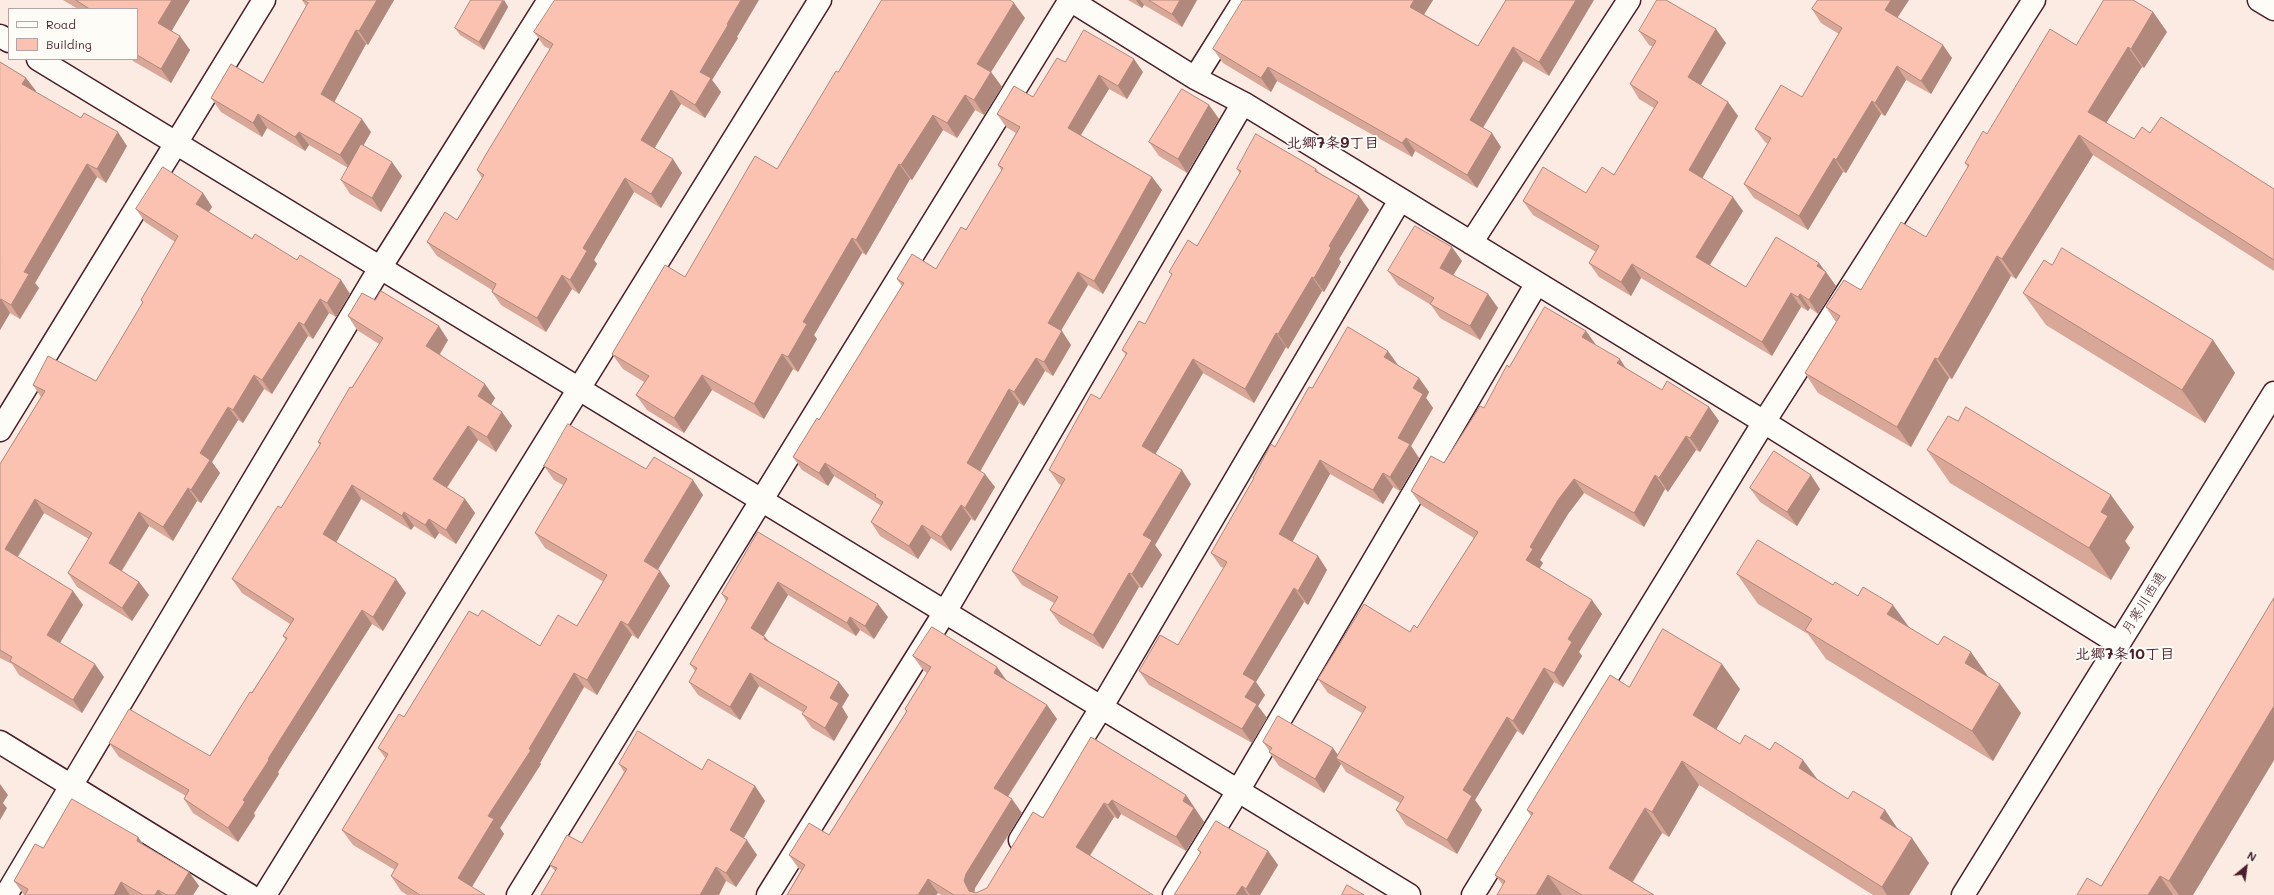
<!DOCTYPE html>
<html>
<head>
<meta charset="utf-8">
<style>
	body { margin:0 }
	#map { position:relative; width:2274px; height:895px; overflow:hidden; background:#fcebe2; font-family:Mali,sans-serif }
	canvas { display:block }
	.legend { position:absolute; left:8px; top:8px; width:130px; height:52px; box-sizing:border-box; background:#fdfcf7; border:1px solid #b5a4a5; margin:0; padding:5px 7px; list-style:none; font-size:12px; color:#4a1f2b }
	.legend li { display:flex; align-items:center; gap:8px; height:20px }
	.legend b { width:20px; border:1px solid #b5a4a5 }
	.north { position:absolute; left:2226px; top:847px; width:40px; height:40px; -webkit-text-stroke:3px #fdfcf7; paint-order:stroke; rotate:29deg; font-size:11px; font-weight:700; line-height:16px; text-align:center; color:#4a1f2b }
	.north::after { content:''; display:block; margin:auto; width:14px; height:18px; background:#4a1f2b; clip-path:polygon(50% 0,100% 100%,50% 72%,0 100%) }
</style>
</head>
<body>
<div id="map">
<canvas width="2274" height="895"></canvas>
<ul class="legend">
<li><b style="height:5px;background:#fdfcf7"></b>Road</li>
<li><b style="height:11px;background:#fbc2b1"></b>Building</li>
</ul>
<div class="north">N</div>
</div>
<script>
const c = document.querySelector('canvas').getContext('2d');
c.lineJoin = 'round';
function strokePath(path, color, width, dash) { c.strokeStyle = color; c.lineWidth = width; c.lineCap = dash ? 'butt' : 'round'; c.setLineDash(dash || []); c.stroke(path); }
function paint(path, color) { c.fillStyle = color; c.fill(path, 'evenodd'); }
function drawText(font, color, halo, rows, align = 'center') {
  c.font = font + ' Mali,"Klee One",sans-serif'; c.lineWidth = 4; c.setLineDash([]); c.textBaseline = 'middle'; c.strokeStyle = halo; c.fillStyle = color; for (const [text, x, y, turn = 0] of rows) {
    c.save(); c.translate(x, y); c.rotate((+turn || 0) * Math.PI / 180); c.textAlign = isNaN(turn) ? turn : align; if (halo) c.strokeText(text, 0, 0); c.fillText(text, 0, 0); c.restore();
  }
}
const street = new Path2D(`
	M 1070,0 L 1195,78 L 1243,103 L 1764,422 L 2119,644
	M 0,36 L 9,41
	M 38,59 L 1409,895
	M 1195,78 L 1244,0
	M 1471,243 L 1629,0
	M 0,430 L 264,0
	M 0,742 L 249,895
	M 1020,840 L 1101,708 L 1400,200
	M 6,895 L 380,268 L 549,0
	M 265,895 L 820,0
	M 518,895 L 1070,0
	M 768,895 L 945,612 L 1243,103
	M 1174,895 L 1238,791 L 1537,283
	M 1473,895 L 1764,422 L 2034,0`);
const secondary = new Path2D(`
	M 2259,0 L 2274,9
	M 1963,895 L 2274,393`);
const wall = new Path2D(`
	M 63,0 L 190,0 L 171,31 L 190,50 L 171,83 L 133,61 L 132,59 L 137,59 L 137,9 L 78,9 Z
	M 302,0 L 394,0 L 368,45 L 366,44 L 334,102 L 371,132 L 363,146 L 402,176 L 381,212 L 350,194 L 341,180 L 348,168 L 309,145 L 305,151 L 267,128 L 262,137 L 221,112 L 211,98 L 263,83 L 306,6 Z
	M 504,0 L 508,7 L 484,50 L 460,35 L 455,28 Z
	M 1128,0 L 1197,0 L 1182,27 L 1144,5 L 1142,8 Z
	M 1433,0 L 1424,14 L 1478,46 L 1506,0 L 1549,76 L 1523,61 L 1483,128 L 1501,147 L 1477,188 L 1415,151 L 1412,157 L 1277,81 L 1271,92 L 1223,63 L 1213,49 Z
	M 1812,9 L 1898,18 L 1952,58 L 1931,94 L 1906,80 L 1885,116 L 1881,114 L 1846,173 L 1843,172 L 1808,230 L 1754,198 L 1744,184 L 1768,144 L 1765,142 L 1755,129 L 1802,97 L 1839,34 L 1821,23 Z
	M 2153,12 L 2167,32 L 2144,68 L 2142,67 L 2106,123 L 2134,139 L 2150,133 L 2274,189 L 2274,271 L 2093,155 L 2016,279 L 2011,276 L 1952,379 L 1949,378 L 1911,447 L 1818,393 L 1805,373 L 1836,322 L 1826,307 L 1861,290 L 1926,237 L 1968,167 L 1965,163 L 2076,45 Z
	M 1025,18 L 991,72 L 1002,87 L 984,115 L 975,110 L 957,138 L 943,130 L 912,180 L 910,179 L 866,255 L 862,253 L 814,335 L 817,339 L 798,372 L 793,369 L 764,419 L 712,390 L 684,433 L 647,410 L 636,395 L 644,382 L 623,369 L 612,354 L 685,277 L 777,169 L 838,72 Z
	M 1639,31 L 1726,43 L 1701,85 L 1728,102 L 1738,116 L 1702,178 L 1743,211 L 1710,265 L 1746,287 L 1819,263 L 1836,286 L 1818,314 L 1810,308 L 1808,311 L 1801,307 L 1772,356 L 1641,278 L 1631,296 L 1599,277 L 1589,263 L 1596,252 L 1533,215 L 1523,201 L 1586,193 L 1614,175 L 1654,108 L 1639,99 L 1630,84 L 1653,47 L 1649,45 Z
	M 534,32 L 737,37 L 738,38 L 712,80 L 721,92 L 705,118 L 681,104 L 654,148 L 682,173 L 661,208 L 634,192 L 594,260 L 597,264 L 579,294 L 572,289 L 546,332 L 501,305 L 492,292 L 492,290 L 437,256 L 427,242 L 457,220 L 482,178 L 477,170 L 550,49 L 544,46 Z
	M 0,62 L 26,78 L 36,91 L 35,92 L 127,146 L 106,183 L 97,177 L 35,283 L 39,288 L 20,319 L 10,313 L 0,330 Z
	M 1065,62 L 1143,72 L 1127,99 L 1109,89 L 1081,135 L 1152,177 L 1162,190 L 1103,294 L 1088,285 L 1061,331 L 1071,345 L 1053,376 L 1045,371 L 1024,406 L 1019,403 L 980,471 L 995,487 L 975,521 L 971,519 L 951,551 L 931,538 L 918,559 L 880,536 L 871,522 L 881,506 L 880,505 L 834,476 L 828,486 L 802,470 L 793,457 L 819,420 L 902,286 L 897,279 L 936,269 L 966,230 L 1002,171 L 998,165 L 1016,133 L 1006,127 L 997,114 L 1033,97 Z
	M 1209,105 L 1219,119 L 1187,173 L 1159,156 L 1149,142 Z
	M 1237,169 L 1316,169 L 1320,173 L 1359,196 L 1369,210 L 1339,259 L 1341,262 L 1324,292 L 1322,291 L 1288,349 L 1286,347 L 1254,403 L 1203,373 L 1155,454 L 1191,484 L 1155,545 L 1162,555 L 1142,588 L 1139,587 L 1103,649 L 1060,624 L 1050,610 L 1054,603 L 1022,585 L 1012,571 L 1061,485 L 1059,484 L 1049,470 L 1100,399 L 1126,355 L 1122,350 L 1145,324 L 1172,275 L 1169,272 L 1197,246 L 1240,174 Z
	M 203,193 L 212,207 L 209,212 L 252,239 L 297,260 L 341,280 L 350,294 L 336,317 L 329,313 L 313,339 L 308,336 L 272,394 L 264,389 L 243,423 L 238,420 L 212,462 L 220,473 L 201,503 L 197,501 L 173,541 L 149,526 L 122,571 L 139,582 L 149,595 L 132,621 L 77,587 L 68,573 L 89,539 L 44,513 L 18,557 L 73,591 L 83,605 L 60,643 L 104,677 L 82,713 L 19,675 L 12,664 L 0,658 L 0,464 L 41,397 L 33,385 L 96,381 L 143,303 L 141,300 L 175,242 L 145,222 L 136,209 Z
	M 1462,261 L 1453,275 L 1488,294 L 1498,308 L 1480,340 L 1440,318 L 1431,305 L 1398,285 L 1388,271 Z
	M 2052,265 L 2213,340 L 2235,373 L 2205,423 L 2046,325 L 2023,293 Z
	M 375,300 L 448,340 L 440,354 L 495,398 L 491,405 L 512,426 L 496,452 L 478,440 L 447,488 L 465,499 L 475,513 L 456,544 L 439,533 L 435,539 L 414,526 L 411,530 L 361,499 L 336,542 L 406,593 L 383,631 L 372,624 L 278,772 L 279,774 L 254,813 L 255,816 L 238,842 L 193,813 L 184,799 L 186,796 L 119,757 L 109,743 L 210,756 L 286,640 L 283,636 L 290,624 L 242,593 L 232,579 L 281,508 L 320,445 L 318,442 L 379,344 L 357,330 L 348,316 Z
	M 1586,331 L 1596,345 L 1626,368 L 1662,390 L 1709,407 L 1719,421 L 1700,452 L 1696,450 L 1668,492 L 1665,489 L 1644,527 L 1584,493 L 1568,514 L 1540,560 L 1543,563 L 1539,569 L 1602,614 L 1579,652 L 1582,656 L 1563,687 L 1554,682 L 1523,735 L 1517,731 L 1475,800 L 1482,810 L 1457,854 L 1406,825 L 1396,810 L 1400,803 L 1346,772 L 1341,764 L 1324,793 L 1279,766 L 1269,752 L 1270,752 L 1263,742 L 1333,748 L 1338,755 L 1362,713 L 1328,693 L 1318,679 L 1410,632 L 1417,628 L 1474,538 L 1421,505 L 1411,491 L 1444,463 L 1484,408 L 1509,367 Z
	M 1398,365 L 1419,378 L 1429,392 L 1426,398 L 1433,408 L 1411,446 L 1419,458 L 1400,491 L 1393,487 L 1383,504 L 1330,474 L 1292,542 L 1318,556 L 1327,570 L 1308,605 L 1304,602 L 1256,682 L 1265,695 L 1258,706 L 1267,718 L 1252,743 L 1149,685 L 1139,671 L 1178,645 L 1224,568 L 1221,567 L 1211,553 L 1254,479 L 1253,478 L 1275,447 L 1312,388 Z
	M 1927,450 L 2134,527 L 2125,541 L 2130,548 L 2111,580 L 1950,483 Z
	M 544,466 L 646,469 L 703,495 L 658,569 L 670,586 L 638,639 L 632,635 L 597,695 L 584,687 L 540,763 L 541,764 L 500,828 L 504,834 L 472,887 L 485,895 L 407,895 L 401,891 L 391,876 L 395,870 L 353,845 L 342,830 L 386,759 L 378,748 L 404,717 L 478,616 L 540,646 L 577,626 L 604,582 L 545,548 L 535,533 L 563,485 L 554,480 Z
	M 1750,488 L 1820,489 L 1797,526 L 1760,502 Z
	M 758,532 L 888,617 L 874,639 L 860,630 L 856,636 L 788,595 L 764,636 L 770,642 L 849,695 L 842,707 L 848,717 L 834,741 L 812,728 L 802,714 L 804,713 L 759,686 L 740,720 L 698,695 L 689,682 L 695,671 L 690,664 L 726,601 L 722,594 Z
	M 1737,574 L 1833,585 L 1909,628 L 1988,677 L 2021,713 L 1993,761 L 1826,659 L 1808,634 L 1758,604 Z
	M 2274,598 L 2274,760 L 2193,895 L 2077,895 L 2101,886 Z
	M 913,656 L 1006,680 L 1047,705 L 1057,719 L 1008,797 L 1022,813 L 975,888 L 974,893 L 976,893 L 987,888 L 1043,818 L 1091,737 L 1186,795 L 1204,822 L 1186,851 L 1121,814 L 1118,819 L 1114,817 L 1090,856 L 1153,895 L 941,895 L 938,893 L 936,895 L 787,895 L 801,870 L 799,869 L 789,855 L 829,835 L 906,712 L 905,709 L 927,673 L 923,670 Z
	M 1629,687 L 1740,689 L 1716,729 L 1740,744 L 1817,779 L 1848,799 L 1885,810 L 1898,830 L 1929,863 L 1909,895 L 1873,895 L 1699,785 L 1669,837 L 1662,833 L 1633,882 L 1654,895 L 1497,895 L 1503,885 L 1495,875 L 1531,816 L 1527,810 Z
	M 619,764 L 702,770 L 755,786 L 765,801 L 744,838 L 757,855 L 736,887 L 726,881 L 555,871 L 550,865 L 582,843 L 624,772 Z
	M 138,837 L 143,845 L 189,872 L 199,886 L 193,895 L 24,895 L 14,881 L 43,848 Z
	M 1198,850 L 1268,851 L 1278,865 L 1260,895 L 1174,895 L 1200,853 Z`);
const shadedWall = new Path2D(`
	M 172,0 L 190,0 L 168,37 L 158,23 Z
	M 377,0 L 394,0 L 368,45 L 359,31 Z
	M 504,0 L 508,7 L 484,50 L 479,42 Z
	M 741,0 L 759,0 L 737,37 L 738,38 L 712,80 L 721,92 L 705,118 L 695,105 L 700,72 L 727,24 Z
	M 1136,0 L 1140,0 L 1144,5 L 1142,8 Z
	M 1180,0 L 1197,0 L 1182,27 L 1172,14 Z
	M 1414,0 L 1433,0 L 1420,21 L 1410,7 Z
	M 1576,0 L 1594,0 L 1549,76 L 1539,62 Z
	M 1891,0 L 1909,0 L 1894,23 L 1885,10 Z
	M 1014,3 L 1025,18 L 991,72 L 1002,87 L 984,115 L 974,100 L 977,64 Z
	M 2153,12 L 2167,32 L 2144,68 L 2131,49 Z
	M 1716,29 L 1726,43 L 1697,91 L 1688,77 Z
	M 356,30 L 366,44 L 331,108 L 321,94 Z
	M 180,36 L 190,50 L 171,83 L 161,69 Z
	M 1943,45 L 1952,58 L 1931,94 L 1921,81 Z
	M 1513,47 L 1523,61 L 1479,134 L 1470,120 Z
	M 2128,47 L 2142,67 L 2101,131 L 2088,112 Z
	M 1134,59 L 1143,72 L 1127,99 L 1118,86 Z
	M 1897,66 L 1906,80 L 1885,116 L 1875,103 Z
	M 1268,67 L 1277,81 L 1271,92 L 1261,78 Z
	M 1099,75 L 1109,89 L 1077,141 L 1068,128 Z
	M 26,78 L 36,91 L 32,98 L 22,84 Z
	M 671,90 L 681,104 L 651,154 L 641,140 Z
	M 965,95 L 975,110 L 957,138 L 947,123 Z
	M 1872,101 L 1881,114 L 1846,173 L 1836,160 Z
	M 1728,102 L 1738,116 L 1699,184 L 1689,170 Z
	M 1209,105 L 1219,119 L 1187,173 L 1178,159 Z
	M 258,114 L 267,128 L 262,137 L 253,123 Z
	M 933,115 L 943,130 L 912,180 L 901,165 Z
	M 362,119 L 371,132 L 350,169 L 340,155 Z
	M 118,132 L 127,146 L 106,183 L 97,169 Z
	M 299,132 L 309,145 L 305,151 L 295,137 Z
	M 1492,133 L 1501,147 L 1477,188 L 1467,175 Z
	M 2079,135 L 2093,155 L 2016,279 L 2002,259 Z
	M 1406,138 L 1415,151 L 1412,157 L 1402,143 Z
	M 1834,158 L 1843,172 L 1808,230 L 1799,216 Z
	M 673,159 L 682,173 L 661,208 L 651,194 Z
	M 392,162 L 402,176 L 381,212 L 372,198 Z
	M 87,164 L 97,177 L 35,283 L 39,288 L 20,319 L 11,305 L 24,272 Z
	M 899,164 L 910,179 L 866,255 L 856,240 Z
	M 1152,177 L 1162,190 L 1103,294 L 1094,281 Z
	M 625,178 L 634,192 L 594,260 L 597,264 L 579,294 L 570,280 L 583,248 Z
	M 203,193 L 212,207 L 205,217 L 196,204 Z
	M 1359,196 L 1369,210 L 1339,259 L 1341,262 L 1324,292 L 1314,278 L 1329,246 Z
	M 1733,197 L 1743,211 L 1706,271 L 1696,257 Z
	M 852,238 L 862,253 L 814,335 L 817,339 L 798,372 L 788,357 L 803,322 Z
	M 1452,247 L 1462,261 L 1449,282 L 1440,268 Z
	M 1997,256 L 2011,276 L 1952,379 L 1938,359 Z
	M 1819,263 L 1826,273 L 1826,272 L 1836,286 L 1818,314 L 1809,300 L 1817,266 Z
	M 1632,264 L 1641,278 L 1631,296 L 1621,282 Z
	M 1078,272 L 1088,285 L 1057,337 L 1048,323 Z
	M 562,275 L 572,289 L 546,332 L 537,318 Z
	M 1312,277 L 1322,291 L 1288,349 L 1278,334 Z
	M 341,280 L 350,294 L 336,317 L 327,303 Z
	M 1791,293 L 1801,307 L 1772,356 L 1762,342 Z
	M 1488,294 L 1498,308 L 1480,340 L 1470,326 Z
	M 1800,294 L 1810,308 L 1808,311 L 1798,297 Z
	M 1,299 L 10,313 L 0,330 L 0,300 Z
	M 320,299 L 329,313 L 313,339 L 304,325 Z
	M 299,322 L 308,336 L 272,394 L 262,380 Z
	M 439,326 L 448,340 L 436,360 L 426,346 Z
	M 1062,331 L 1071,345 L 1053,376 L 1044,362 Z
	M 1586,331 L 1596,345 L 1582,337 Z
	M 1276,333 L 1286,347 L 1254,403 L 1245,389 Z
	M 2213,340 L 2235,373 L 2205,423 L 2182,390 Z
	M 1388,351 L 1398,365 L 1394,371 L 1384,357 Z
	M 782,354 L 793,369 L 764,419 L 754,404 Z
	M 1036,358 L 1045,371 L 1024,406 L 1014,392 Z
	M 1935,358 L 1949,378 L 1911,447 L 1897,427 Z
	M 1193,359 L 1203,373 L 1152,460 L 1142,446 Z
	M 1620,359 L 1629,373 L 1617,363 Z
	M 254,375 L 264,389 L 243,423 L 233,410 Z
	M 702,375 L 712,390 L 684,433 L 674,418 Z
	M 1419,378 L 1429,392 L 1426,398 L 1433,408 L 1411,446 L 1419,458 L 1400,491 L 1390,477 L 1398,438 L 1413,388 Z
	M 485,384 L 495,398 L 488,410 L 478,396 Z
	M 1009,389 L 1019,403 L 977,477 L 967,463 Z
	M 228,407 L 238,420 L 212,462 L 220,473 L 201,503 L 191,490 L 200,453 Z
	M 1709,407 L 1719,421 L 1700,452 L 1690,438 Z
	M 502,412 L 512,426 L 496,452 L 487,437 Z
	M 468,426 L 478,440 L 443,493 L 433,479 Z
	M 1686,436 L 1696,450 L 1668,492 L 1659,478 Z
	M 1320,460 L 1330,474 L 1289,548 L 1279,534 Z
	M 825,463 L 834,476 L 828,486 L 819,473 Z
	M 1182,470 L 1191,484 L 1155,545 L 1162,555 L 1142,588 L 1132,574 L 1143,535 Z
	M 1383,473 L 1393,487 L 1383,504 L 1373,490 Z
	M 985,474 L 995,487 L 975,521 L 965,508 Z
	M 1655,475 L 1665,489 L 1644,527 L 1634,513 Z
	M 1811,475 L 1820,489 L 1797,526 L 1787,512 Z
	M 1574,479 L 1584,493 L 1568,514 L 1540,560 L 1543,563 L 1536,574 L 1526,560 L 1530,547 L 1558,500 Z
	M 693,480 L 703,495 L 654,576 L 644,561 Z
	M 352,485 L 361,499 L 333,548 L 323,534 Z
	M 188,488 L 197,501 L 173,541 L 163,527 Z
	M 2111,495 L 2134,527 L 2125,541 L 2130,548 L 2111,580 L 2089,548 L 2101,512 Z
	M 35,499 L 44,513 L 14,562 L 5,549 Z
	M 465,499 L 475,513 L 456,544 L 446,530 Z
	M 961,505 L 971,519 L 951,551 L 941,537 Z
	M 139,512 L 149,526 L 118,576 L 109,563 Z
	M 404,512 L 414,526 L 411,530 L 402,516 Z
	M 429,519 L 439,533 L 435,539 L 425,525 Z
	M 922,525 L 931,538 L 918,559 L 909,546 Z
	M 1318,556 L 1327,570 L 1308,605 L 1298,591 Z
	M 660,571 L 670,586 L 638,639 L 628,625 Z
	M 1129,573 L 1139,587 L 1103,649 L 1093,635 Z
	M 396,579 L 406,593 L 383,631 L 373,617 Z
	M 139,582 L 149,595 L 132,621 L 122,608 Z
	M 778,582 L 788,595 L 760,642 L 751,628 Z
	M 1294,588 L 1304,602 L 1256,682 L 1265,695 L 1258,706 L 1267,718 L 1252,743 L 1242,729 L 1245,697 L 1243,674 Z
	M 73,591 L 83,605 L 56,649 L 47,635 Z
	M 1592,600 L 1602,614 L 1579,652 L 1582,656 L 1563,687 L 1554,673 L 1568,639 Z
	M 878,604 L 888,617 L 874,639 L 865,626 Z
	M 1893,605 L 1914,634 L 1887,614 Z
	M 362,610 L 372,624 L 278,772 L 279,774 L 254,813 L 255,816 L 238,842 L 228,828 L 243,800 L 268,759 Z
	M 850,617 L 860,630 L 856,636 L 847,623 Z
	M 621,621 L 632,635 L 597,695 L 587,680 Z
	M 765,637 L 775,650 L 764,639 Z
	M 1971,652 L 1992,682 L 1965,663 Z
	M 95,664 L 104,677 L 82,713 L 73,700 Z
	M 1722,664 L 1740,689 L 1710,740 L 1693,715 Z
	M 997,667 L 1007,681 L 994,673 Z
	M 1544,668 L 1554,682 L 1523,735 L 1513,721 Z
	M 574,673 L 584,687 L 540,763 L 541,764 L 500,828 L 504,834 L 468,893 L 458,878 L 488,816 L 529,749 Z
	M 750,673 L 759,686 L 740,720 L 730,707 Z
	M 839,682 L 849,695 L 842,707 L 848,717 L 834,741 L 825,728 L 830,698 Z
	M 2000,684 L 2021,713 L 1993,761 L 1972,731 Z
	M 1047,705 L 1057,719 L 1004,802 L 994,788 Z
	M 2274,706 L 2274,760 L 2193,895 L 2179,895 L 2169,881 Z
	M 1507,717 L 1517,731 L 1475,800 L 1482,810 L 1457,854 L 1447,840 L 1463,790 Z
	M 1333,748 L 1342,761 L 1336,758 L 1341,764 L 1324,793 L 1315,779 Z
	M 1803,760 L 1821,784 L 1799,768 Z
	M 1682,761 L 1699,785 L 1669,837 L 1652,812 Z
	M 0,784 L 8,795 L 3,803 L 7,808 L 0,820 Z
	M 755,786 L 765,801 L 740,844 L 730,830 Z
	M 1186,795 L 1204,822 L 1186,851 L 1176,837 L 1183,801 Z
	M 1012,799 L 1022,813 L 975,888 L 974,895 L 969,891 L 964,881 L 966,874 Z
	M 1112,800 L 1121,814 L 1118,819 L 1108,805 Z
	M 1104,803 L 1114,817 L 1086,861 L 1076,847 Z
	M 1645,808 L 1662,833 L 1626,892 L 1609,868 Z
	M 1885,810 L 1902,835 L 1880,818 Z
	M 138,837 L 148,851 L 137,841 Z
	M 1912,838 L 1929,863 L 1909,895 L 1887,895 L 1882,887 Z
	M 747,840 L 757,855 L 736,887 L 726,873 Z
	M 1268,851 L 1278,865 L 1260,895 L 1250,895 L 1246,889 Z
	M 716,867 L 726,881 L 719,895 L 700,895 Z
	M 189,872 L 199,886 L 193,895 L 175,895 Z
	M 1548,875 L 1562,895 L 1536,895 Z
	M 2160,876 L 2173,895 L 2148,895 Z
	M 928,879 L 938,893 L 936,895 L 918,895 Z
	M 121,882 L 130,895 L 114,895 Z
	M 1242,886 L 1248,895 L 1236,895 Z
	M 158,890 L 162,895 L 155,895 Z`);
const building = new Path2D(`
	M 76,0 L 172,0 L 158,23 L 180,36 L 161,69 L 137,55 L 137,9 L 90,9 Z
	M 303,0 L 377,0 L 359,31 L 356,30 L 321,94 L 362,119 L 340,155 L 299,132 L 295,137 L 258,114 L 253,123 L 211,98 L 231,64 L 263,83 L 308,3 Z
	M 471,0 L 503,0 L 479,42 L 455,28 Z
	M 555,0 L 741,0 L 727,24 L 728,25 L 700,72 L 711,78 L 695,105 L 671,90 L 641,140 L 673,159 L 651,194 L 625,178 L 583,248 L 587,251 L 570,280 L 562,275 L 537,318 L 492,292 L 496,284 L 427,242 L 445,212 L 457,220 L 484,175 L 477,170 L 485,156 L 553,44 L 534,32 Z
	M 882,0 L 1010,0 L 1014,3 L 977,64 L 991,72 L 974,100 L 965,95 L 947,123 L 933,115 L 901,165 L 899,164 L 856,240 L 852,238 L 803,322 L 807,324 L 788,357 L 782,354 L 754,404 L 702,375 L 674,418 L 636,395 L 649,376 L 612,354 L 665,265 L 685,277 L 755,156 L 777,169 L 836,71 L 838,72 Z
	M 1149,0 L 1180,0 L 1172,14 Z
	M 1243,0 L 1414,0 L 1410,7 L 1478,46 L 1506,0 L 1576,0 L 1539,62 L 1513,47 L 1470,120 L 1492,133 L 1467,175 L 1406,138 L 1402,143 L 1268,67 L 1261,78 L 1213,49 Z
	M 1657,0 L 1666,0 L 1716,29 L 1688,77 L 1728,102 L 1689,170 L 1733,197 L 1696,257 L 1746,287 L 1776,237 L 1819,263 L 1817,266 L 1826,272 L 1809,300 L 1800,294 L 1798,297 L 1791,293 L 1762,342 L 1632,264 L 1621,282 L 1589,263 L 1599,246 L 1523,201 L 1543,167 L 1586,193 L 1602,167 L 1614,175 L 1658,102 L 1630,84 L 1656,41 L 1639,31 Z
	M 1818,0 L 1891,0 L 1885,10 L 1943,45 L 1921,81 L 1897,66 L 1875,103 L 1872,101 L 1836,160 L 1834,158 L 1799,216 L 1744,184 L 1771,138 L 1755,129 L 1781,85 L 1802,97 L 1842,28 L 1812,9 Z
	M 2104,0 L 2133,0 L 2153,12 L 2131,49 L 2128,47 L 2088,112 L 2134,139 L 2142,127 L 2150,133 L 2161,117 L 2274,189 L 2274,260 L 2079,135 L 2002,259 L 1997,256 L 1938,359 L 1935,358 L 1897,427 L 1805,373 L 1840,316 L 1826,307 L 1844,280 L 1861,290 L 1901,222 L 1926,237 L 1969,165 L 1965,163 L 1983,131 L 1987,134 L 2050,29 L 2076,45 Z
	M 1084,30 L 1134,59 L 1118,86 L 1099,75 L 1068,128 L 1152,177 L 1094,281 L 1078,272 L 1048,323 L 1062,331 L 1044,362 L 1036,358 L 1014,392 L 1009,389 L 967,463 L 985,474 L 965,508 L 961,505 L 941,537 L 922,525 L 909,546 L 871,522 L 883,502 L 875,497 L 876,495 L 825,463 L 819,473 L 793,457 L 817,418 L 819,420 L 904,283 L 897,279 L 912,254 L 936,269 L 961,227 L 966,230 L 1003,168 L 998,165 L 1020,127 L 997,114 L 1014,86 L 1033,97 L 1057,58 L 1065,62 Z
	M 0,62 L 26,78 L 22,84 L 81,118 L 84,113 L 118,132 L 97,169 L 87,164 L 24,272 L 29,274 L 11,305 L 1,299 L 0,300 Z
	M 1182,89 L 1209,105 L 1178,159 L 1149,142 Z
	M 1256,134 L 1316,169 L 1315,171 L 1359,196 L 1329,246 L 1331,248 L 1314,278 L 1312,277 L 1278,334 L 1276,333 L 1245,389 L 1193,359 L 1142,446 L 1182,470 L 1143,535 L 1152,540 L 1132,574 L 1129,573 L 1093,635 L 1050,610 L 1058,597 L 1012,571 L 1065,479 L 1049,470 L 1091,394 L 1100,399 L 1127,353 L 1122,350 L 1139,321 L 1145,324 L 1172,274 L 1169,272 L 1188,240 L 1197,246 L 1241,171 L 1237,169 Z
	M 361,144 L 392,162 L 372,198 L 341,180 Z
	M 163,167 L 203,193 L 196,204 L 252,239 L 255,234 L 297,260 L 300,255 L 341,280 L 327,303 L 320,299 L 304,325 L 299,322 L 262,380 L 254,375 L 233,410 L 228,407 L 200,453 L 210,460 L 191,490 L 188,488 L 163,527 L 139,512 L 109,563 L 139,582 L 122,608 L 68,573 L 92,533 L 35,499 L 5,549 L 73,591 L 47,635 L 95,664 L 73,700 L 10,661 L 12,657 L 0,650 L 0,464 L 45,391 L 33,385 L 48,356 L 96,381 L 143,302 L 141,300 L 178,236 L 136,209 Z
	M 1415,226 L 1452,247 L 1440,268 L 1488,294 L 1470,326 L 1430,304 L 1434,298 L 1388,271 Z
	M 2062,248 L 2213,340 L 2182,390 L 2023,293 L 2044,260 L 2052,265 Z
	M 381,291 L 439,326 L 426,346 L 485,384 L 478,396 L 502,412 L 487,437 L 468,426 L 433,479 L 465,499 L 446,530 L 429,519 L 425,525 L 404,512 L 402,516 L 352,485 L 323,534 L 396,579 L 373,617 L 362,610 L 268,759 L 269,760 L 243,800 L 245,802 L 228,828 L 184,799 L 189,790 L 109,743 L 129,709 L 210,756 L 250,692 L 252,693 L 287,638 L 283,636 L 294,619 L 232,579 L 278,506 L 281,508 L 321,443 L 318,442 L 350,387 L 352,388 L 383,338 L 348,316 L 362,293 L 375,300 Z
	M 1545,307 L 1586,331 L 1582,337 L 1620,359 L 1617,363 L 1662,390 L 1667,381 L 1709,407 L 1690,438 L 1686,436 L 1659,478 L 1655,475 L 1634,513 L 1574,479 L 1558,500 L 1530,547 L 1533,549 L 1526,560 L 1592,600 L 1568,639 L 1572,642 L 1554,673 L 1544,668 L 1513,721 L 1507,717 L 1463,790 L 1472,796 L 1447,840 L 1396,810 L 1404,797 L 1336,758 L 1366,707 L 1318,679 L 1364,604 L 1410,632 L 1414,625 L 1417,628 L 1478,532 L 1411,491 L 1431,456 L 1444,463 L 1480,406 L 1484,408 L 1507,365 L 1509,367 Z
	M 1348,327 L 1388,351 L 1384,357 L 1419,378 L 1413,388 L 1423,394 L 1398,438 L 1410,444 L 1390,477 L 1383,473 L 1373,490 L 1320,460 L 1279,534 L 1318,556 L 1298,591 L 1294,588 L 1243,674 L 1255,681 L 1245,697 L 1257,704 L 1242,729 L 1139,671 L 1160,635 L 1178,645 L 1227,562 L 1211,553 L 1254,478 L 1253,478 L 1271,444 L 1275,447 L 1309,387 L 1312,388 Z
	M 1966,407 L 2111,495 L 2101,512 L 2108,516 L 2089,548 L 1927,450 L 1948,416 L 1958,421 Z
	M 568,424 L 646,469 L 654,457 L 693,480 L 644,561 L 660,571 L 628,625 L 621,621 L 587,680 L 574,673 L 529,749 L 531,750 L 488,816 L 494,819 L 458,878 L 485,895 L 420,895 L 391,876 L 398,864 L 342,830 L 388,754 L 378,748 L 399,714 L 404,717 L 469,611 L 478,616 L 482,610 L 540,646 L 558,615 L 577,626 L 607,575 L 535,533 L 567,479 L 544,466 Z
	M 1774,451 L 1811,475 L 1787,512 L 1750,488 Z
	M 758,532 L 878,604 L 865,626 L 850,617 L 847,623 L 778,582 L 751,628 L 765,637 L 764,639 L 839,682 L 830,698 L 839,703 L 825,728 L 802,714 L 807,707 L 750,673 L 730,707 L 689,682 L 697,668 L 690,664 L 728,598 L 722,594 Z
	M 1758,540 L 1833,585 L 1835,582 L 1858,596 L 1863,587 L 1893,605 L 1887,614 L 1938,645 L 1944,636 L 1971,652 L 1965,663 L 2000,684 L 1972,731 L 1805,630 L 1812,619 L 1737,574 Z
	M 2274,598 L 2274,706 L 2169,881 L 2160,876 L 2148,895 L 2077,895 L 2087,878 L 2101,886 Z
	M 932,627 L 997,667 L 994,673 L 1047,705 L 994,788 L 1012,799 L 966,874 L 964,881 L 969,891 L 976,893 L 987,888 L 1033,812 L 1043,818 L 1091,737 L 1186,795 L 1183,801 L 1194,808 L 1176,837 L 1112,800 L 1108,805 L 1104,803 L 1076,847 L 1153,895 L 954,895 L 928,879 L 918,895 L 787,895 L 805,865 L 789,855 L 809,823 L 829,835 L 907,711 L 905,709 L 931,667 L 913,656 Z
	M 1663,629 L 1722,664 L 1693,715 L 1740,744 L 1745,735 L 1770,750 L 1775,742 L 1803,760 L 1799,768 L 1848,799 L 1853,791 L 1885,810 L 1880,818 L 1912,838 L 1882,887 L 1682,761 L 1652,812 L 1645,808 L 1609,868 L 1654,895 L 1582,895 L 1548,875 L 1536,895 L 1497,895 L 1505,881 L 1495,875 L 1533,813 L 1527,810 L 1610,675 L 1629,687 Z
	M 1278,716 L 1333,748 L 1315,779 L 1269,752 L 1272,748 L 1263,742 Z
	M 638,731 L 702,770 L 708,759 L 755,786 L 730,830 L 747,840 L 726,873 L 716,867 L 700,895 L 541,895 L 557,868 L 550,865 L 567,835 L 582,843 L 627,769 L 619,764 Z
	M 72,799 L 138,837 L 137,841 L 189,872 L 175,895 L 167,895 L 158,890 L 155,895 L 143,895 L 121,882 L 114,895 L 25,895 L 28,889 L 14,881 L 35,844 L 43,848 Z
	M 1216,821 L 1268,851 L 1246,889 L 1242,886 L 1236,895 L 1174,895 L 1201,852 L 1198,850 Z
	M 1347,885 L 1364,895 L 1342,895 Z`);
const streetNames = [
	["月寒川西通",2144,603,-58]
];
const neighbourhoodNames = [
	["北郷7条9丁目",1333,143],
	["北郷7条10丁目",2125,654]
];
strokePath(street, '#4a1f2b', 25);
strokePath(secondary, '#4a1f2b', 25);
strokePath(street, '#fdfcf7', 22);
strokePath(secondary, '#fdfcf7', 22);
paint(wall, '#d8a798');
paint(shadedWall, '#b0887c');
paint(building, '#fbc2b1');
strokePath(building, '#b0887c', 1);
drawText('14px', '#4a1f2b', '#fdfcf7', streetNames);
drawText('bold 15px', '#4a1f2b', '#fdfcf7', neighbourhoodNames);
</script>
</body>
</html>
